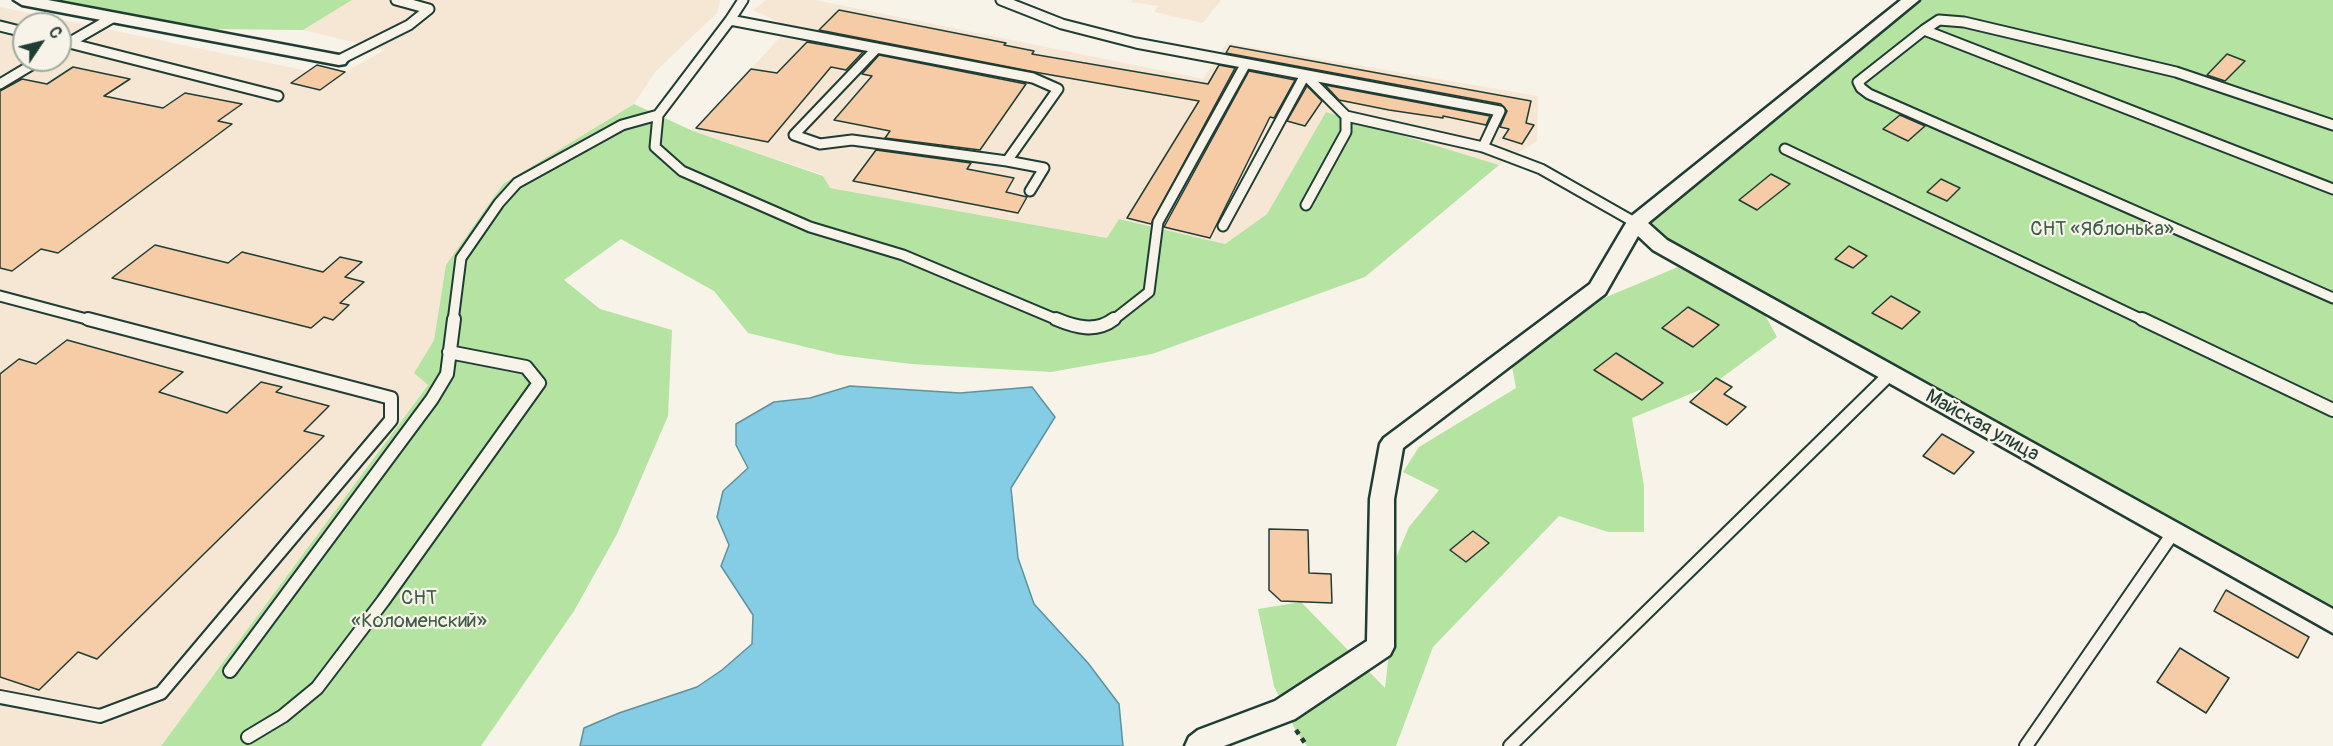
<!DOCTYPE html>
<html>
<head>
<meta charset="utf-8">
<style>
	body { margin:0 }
	#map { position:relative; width:2333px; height:746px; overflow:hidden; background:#f7f3e8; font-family:Pangolin,sans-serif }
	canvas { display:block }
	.north { position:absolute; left:12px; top:12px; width:60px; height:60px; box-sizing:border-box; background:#f7f3e8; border:2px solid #a1aaa0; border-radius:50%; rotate:55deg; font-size:16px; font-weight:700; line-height:24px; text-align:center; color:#1f3d34 }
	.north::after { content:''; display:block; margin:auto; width:21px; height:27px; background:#1f3d34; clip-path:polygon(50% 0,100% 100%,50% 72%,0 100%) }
</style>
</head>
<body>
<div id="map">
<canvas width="2333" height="746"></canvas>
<div class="north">С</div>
</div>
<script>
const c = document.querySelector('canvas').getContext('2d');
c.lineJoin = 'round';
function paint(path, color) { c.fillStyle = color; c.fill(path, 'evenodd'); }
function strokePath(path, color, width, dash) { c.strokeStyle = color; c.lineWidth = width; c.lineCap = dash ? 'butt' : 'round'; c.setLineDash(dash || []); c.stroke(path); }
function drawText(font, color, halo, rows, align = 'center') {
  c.font = font + ' Pangolin,sans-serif'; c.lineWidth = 4.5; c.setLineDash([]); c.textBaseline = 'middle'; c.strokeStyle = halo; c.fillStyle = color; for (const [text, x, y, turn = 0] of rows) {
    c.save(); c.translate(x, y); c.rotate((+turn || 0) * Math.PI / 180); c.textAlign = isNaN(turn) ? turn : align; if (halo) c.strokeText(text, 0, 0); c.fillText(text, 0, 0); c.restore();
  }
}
const built = new Path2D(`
	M 352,0 L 720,0 L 717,13 L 655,72 L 634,104 L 583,136 L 446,265 L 434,340 L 414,373 L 428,384 L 161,746 L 0,746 L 0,7 L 308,71 L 317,65 L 345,72 L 385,50 L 303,30 ZM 24,24 L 60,24 L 60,60 L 24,60 Z
	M 766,0 L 815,0 L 1203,79 L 1227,43 L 1538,96 L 1537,141 L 1499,165 L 1326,112 L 1267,214 L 1225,244 L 1119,219 L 1108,238 L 829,188 L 823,175 L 693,131 L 787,30 L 785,25 L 753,10 Z
	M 1132,0 L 1221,0 L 1203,23 L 1154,12 L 1158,6 L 1131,2 Z`);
const green = new Path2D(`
	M 52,0 L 352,0 L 303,30 L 208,29 Z
	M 1911,0 L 2333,0 L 2333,622 L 1636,223 Z
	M 634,104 L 693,131 L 823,176 L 830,188 L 1107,238 L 1119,219 L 1225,244 L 1267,214 L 1326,112 L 1499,165 L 1365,277 L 1152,354 L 1051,372 L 911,364 L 839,355 L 748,333 L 714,291 L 621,239 L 564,280 L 600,309 L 672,330 L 668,416 L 617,534 L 574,611 L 481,746 L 161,746 L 428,385 L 414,373 L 434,340 L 446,265 L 503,184 Z
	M 1678,267 L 1765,315 L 1777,337 L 1712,385 L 1632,418 L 1644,486 L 1644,532 L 1608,532 L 1559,516 L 1433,647 L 1396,746 L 1307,746 L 1296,731 L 1274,686 L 1258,609 L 1301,602 L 1385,688 L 1391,635 L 1393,565 L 1409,527 L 1439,490 L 1403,472 L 1419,447 L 1516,388 L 1512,367 L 1597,301 Z`);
const water = new Path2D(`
	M 850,386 L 960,393 L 1032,387 L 1055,417 L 1011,488 L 1018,558 L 1034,604 L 1088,663 L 1119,704 L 1123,746 L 580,746 L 584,728 L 619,713 L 697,687 L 722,670 L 752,644 L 753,615 L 721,566 L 729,545 L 717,517 L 723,491 L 748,468 L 736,445 L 736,424 L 774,402 L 810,398 Z`);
const building = new Path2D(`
	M 839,10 L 1006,43 L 1004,45 L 1034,51 L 1032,54 L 1208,84 L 1219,65 L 1235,68 L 1151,224 L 1127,218 L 1199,101 L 1040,73 L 819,30 Z
	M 807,42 L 863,52 L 846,70 L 831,67 L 768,142 L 696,128 L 751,69 L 777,73 Z
	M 1230,46 L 1531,101 L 1526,123 L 1534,125 L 1522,144 L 1503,138 L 1509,129 L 1500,127 L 1507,111 L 1501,104 L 1226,53 Z
	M 2227,54 L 2245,61 L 2225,81 L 2207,75 Z
	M 879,55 L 1026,84 L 980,150 L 885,138 L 890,131 L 834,120 L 872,76 L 862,74 Z
	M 317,65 L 345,72 L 320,90 L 291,83 Z
	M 73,67 L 130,79 L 104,96 L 163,108 L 185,93 L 242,104 L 218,121 L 232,124 L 58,253 L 41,249 L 12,271 L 0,268 L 0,91 L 22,79 L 47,84 Z
	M 1249,71 L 1295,80 L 1274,118 L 1270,117 L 1210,238 L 1164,227 Z
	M 1325,85 L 1490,116 L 1486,125 L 1443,116 L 1443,118 L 1389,110 L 1339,100 Z
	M 1307,86 L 1322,101 L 1305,126 L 1287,121 Z
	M 1900,115 L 1925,126 L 1908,141 L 1883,129 Z
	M 876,150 L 971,163 L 967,169 L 1014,178 L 1006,192 L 1027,197 L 1018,213 L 853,181 Z
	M 1771,174 L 1790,184 L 1757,210 L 1739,200 Z
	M 1941,179 L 1960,188 L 1947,201 L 1927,192 Z
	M 155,245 L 228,263 L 242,252 L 323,272 L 340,257 L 362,262 L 345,277 L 364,282 L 340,303 L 349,305 L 333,320 L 324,317 L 311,328 L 112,278 Z
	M 1849,246 L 1867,256 L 1853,268 L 1835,259 Z
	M 1891,296 L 1920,312 L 1902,329 L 1872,313 Z
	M 1688,307 L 1719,325 L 1693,347 L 1662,328 Z
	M 67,340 L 183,372 L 159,392 L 227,413 L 261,382 L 282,387 L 276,392 L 329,406 L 304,431 L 324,436 L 97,659 L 78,652 L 39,690 L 0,677 L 0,374 L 19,359 L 36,364 Z
	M 1616,353 L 1663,383 L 1642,400 L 1594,370 Z
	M 1716,378 L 1732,387 L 1724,394 L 1746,407 L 1727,425 L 1690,402 Z
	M 1942,434 L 1974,452 L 1954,474 L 1923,456 Z
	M 1269,529 L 1308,530 L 1309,573 L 1331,574 L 1332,603 L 1281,601 L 1269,590 Z
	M 1473,531 L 1489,543 L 1466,562 L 1450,550 Z
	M 2226,590 L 2309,637 L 2298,658 L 2214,611 Z
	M 2180,648 L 2229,678 L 2206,713 L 2157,682 Z`);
const path = new Path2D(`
	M 1296,730 L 1307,746`);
const serviceFar1 = new Path2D(`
	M 743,0 L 730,20 L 1033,78 L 1058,89 L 1007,161 L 1044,168 L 1030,191
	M 1001,0 L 1062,24 L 1136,43 L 1500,111 L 1483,147
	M 730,20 L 658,115 L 655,147 L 682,171 L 810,227 L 903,255 L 1060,321
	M 0,26 L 24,32
	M 1924,30 L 1939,20 L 1964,22 L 2176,72 L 2333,125
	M 69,43 L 278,96
	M 60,48 L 112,18
	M 877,48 L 794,135 L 820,144 L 852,140 L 1007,161
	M 339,60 L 409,25 L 429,9 L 396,0
	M 0,84 L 40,60
	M 1785,149 L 2145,321
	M 2333,189 L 1924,30 L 1858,82 L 1861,88 L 1869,94 L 2333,298
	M 1306,205 L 1346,132 L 1346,116
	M 1223,226 L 1305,75 L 1346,116 L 1483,147 L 1541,169 L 1636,223
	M 0,296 L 94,321
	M 453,321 L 461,258 L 499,203 L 517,183 L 622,125 L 658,115
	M 1112,321 L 1149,292 L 1158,222 L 1245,65`);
const service = new Path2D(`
	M 1056,319 C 1075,327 1096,333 1114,319
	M 2142,319 L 2333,410
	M 230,671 L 432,399 L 447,374 L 454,319
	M 0,697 L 100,716 L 161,693 L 391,420 L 391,398 L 88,319
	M 248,737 L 283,716 L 317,688 L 383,601 L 539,383 L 526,367 L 449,352
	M 1510,746 L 1890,374
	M 2026,746 L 2173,533`);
const minor = new Path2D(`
	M 14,0 L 48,0 L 339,55 L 345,56 L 348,60 L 345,64 L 339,65 L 22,5 Z
	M 1901,0 L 1919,0 L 1648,223 L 1667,240 L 2333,609 L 2333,633 L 1653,250 L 1638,236 L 1605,294 L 1403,448 L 1394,499 L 1394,647 L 1390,655 L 1295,719 L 1224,746 L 1185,746 L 1189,737 L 1198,730 L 1275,701 L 1367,641 L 1370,499 L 1380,444 L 1384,438 L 1590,284 L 1629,218 Z`);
const parkNames = [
	["СНТ «Яблонька»",2102,230],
	["СНТ",419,599],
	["«Коломенский»",419,622]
];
const streetNames = [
	["Майская улица",1982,426,29]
];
paint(built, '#f6e7d4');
paint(green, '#b5e3a2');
paint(water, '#84cde5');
strokePath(water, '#5c939e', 1.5);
paint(building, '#f5cca5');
strokePath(building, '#1f3d34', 1.5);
strokePath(serviceFar1, '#1f3d34', 13);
strokePath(service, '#1f3d34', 16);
strokePath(minor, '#1f3d34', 5);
strokePath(path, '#1f3d34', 4.5, [5, 5]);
strokePath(serviceFar1, '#f7f3e8', 9);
strokePath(service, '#f7f3e8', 12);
paint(minor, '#f7f3e8');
drawText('20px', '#3d5e4a', '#f7f3e8', parkNames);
drawText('20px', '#1f3d34', '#f7f3e8', streetNames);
</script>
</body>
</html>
